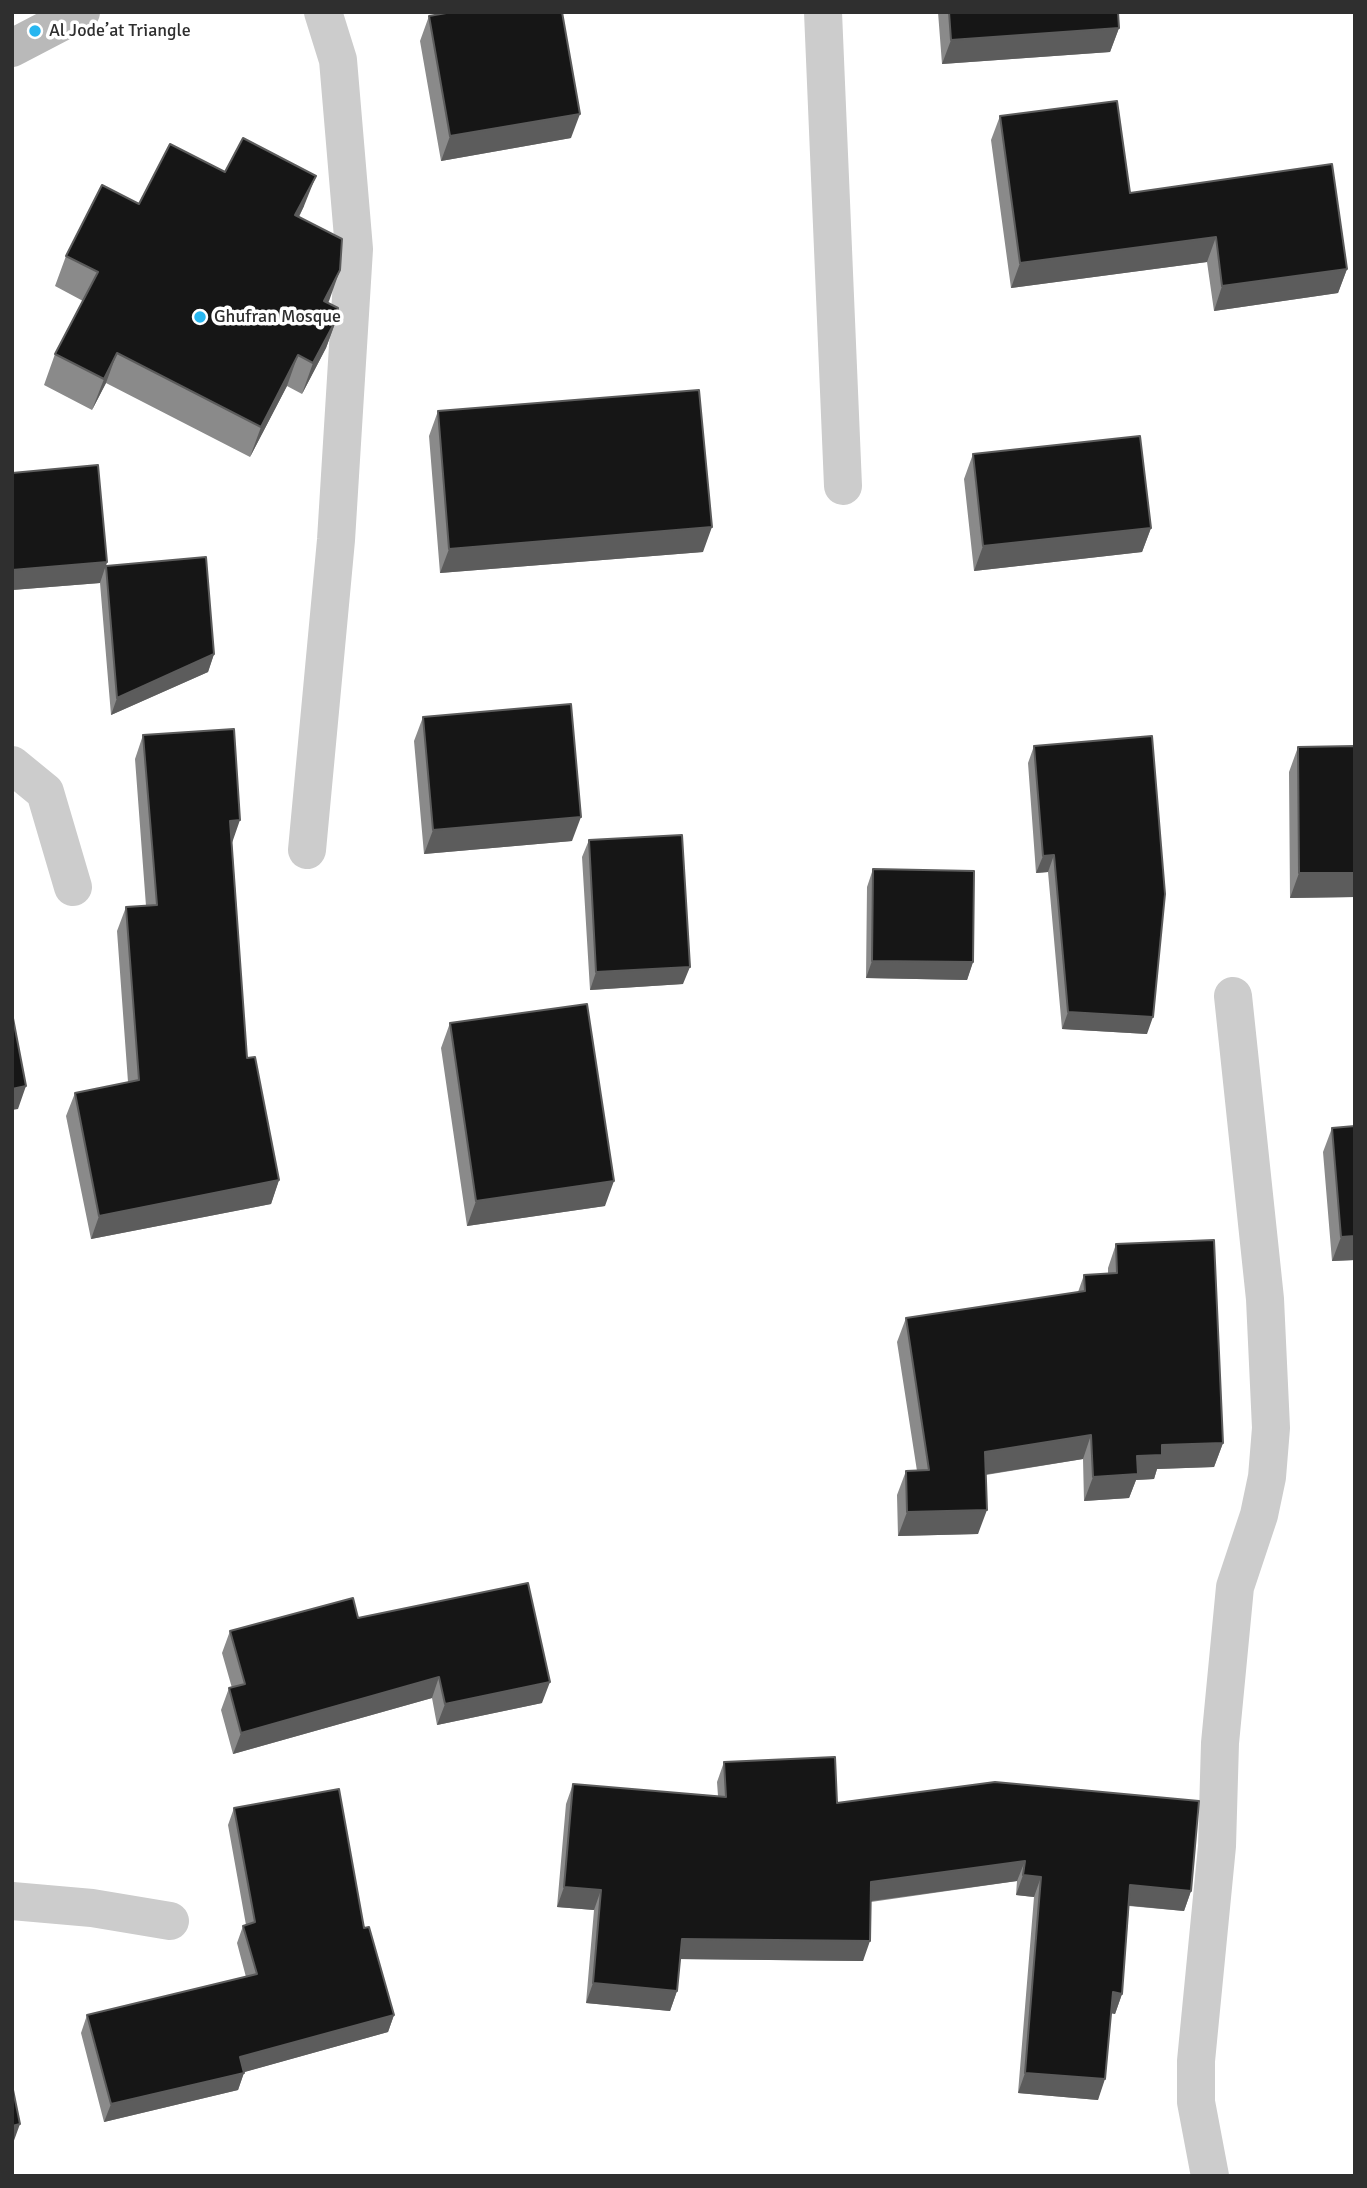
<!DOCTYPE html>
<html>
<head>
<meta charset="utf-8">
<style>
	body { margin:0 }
	#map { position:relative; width:1367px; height:2188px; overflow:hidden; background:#fff; font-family:Signika,sans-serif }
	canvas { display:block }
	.frame { position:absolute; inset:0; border:14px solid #2f2f2f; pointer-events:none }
</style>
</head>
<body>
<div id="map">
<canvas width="1367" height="2188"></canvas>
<div class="frame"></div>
</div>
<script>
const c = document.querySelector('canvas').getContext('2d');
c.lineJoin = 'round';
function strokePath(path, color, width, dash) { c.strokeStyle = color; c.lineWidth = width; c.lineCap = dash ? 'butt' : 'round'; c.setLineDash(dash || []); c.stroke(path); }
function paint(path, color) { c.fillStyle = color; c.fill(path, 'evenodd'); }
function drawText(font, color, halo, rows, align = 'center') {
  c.font = font + ' Signika,sans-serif'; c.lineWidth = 7; c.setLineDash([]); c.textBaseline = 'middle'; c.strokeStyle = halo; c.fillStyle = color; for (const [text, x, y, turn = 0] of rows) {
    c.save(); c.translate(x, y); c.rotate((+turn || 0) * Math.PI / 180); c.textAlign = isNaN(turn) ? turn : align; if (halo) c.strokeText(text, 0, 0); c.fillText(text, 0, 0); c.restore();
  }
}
const street = new Path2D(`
	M 823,12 L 843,486
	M 12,765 L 45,792 L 73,887
	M 307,850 L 336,540 L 354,249 L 338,60 L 323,12
	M 12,1901 L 92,1908 L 170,1921
	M 1210,2176 L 1196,2102 L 1196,2061 L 1217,1846 L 1220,1743 L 1235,1587 L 1259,1515 L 1267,1477 L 1271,1428 L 1265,1299 L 1233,996`);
const secondary = new Path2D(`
	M 12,48 L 81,12`);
const wall = new Path2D(`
	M 938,12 L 1118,12 L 1119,28 L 1110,52 L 942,64 Z
	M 429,16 L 571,138 L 441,161 L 420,41 Z
	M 1000,116 L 1130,193 L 1347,269 L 1338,293 L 1214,311 L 1207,262 L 1011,288 L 991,140 Z
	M 225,172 L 304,206 L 299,217 L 328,303 L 337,318 L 326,348 L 302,394 L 287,386 L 250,457 L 106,383 L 92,410 L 44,385 L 55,354 L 83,301 L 55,286 L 66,256 L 139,204 Z
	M 438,411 L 703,552 L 440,573 L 429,436 Z
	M 973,454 L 1151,528 L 1142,552 L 974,571 L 964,479 Z
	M 12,473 L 107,562 L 106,566 L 214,654 L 208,672 L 111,715 L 100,583 L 12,590 Z
	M 423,717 L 572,841 L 424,854 L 414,741 Z
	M 143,735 L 232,843 L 247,1058 L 279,1180 L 271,1204 L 91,1239 L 66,1116 L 75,1093 L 128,1082 L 117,931 L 126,907 L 146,906 L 135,759 Z
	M 1034,746 L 1147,1034 L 1062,1029 L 1048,872 L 1036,873 L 1028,763 Z
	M 1355,746 L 1355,897 L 1290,898 L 1289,772 L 1298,747 Z
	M 589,840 L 683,984 L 590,990 L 582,857 Z
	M 873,869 L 973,962 L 967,980 L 866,978 L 867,887 Z
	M 450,1023 L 605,1206 L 467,1226 L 441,1048 Z
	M 1332,1128 L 1355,1260 L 1332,1261 L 1323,1152 Z
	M 1116,1244 L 1223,1443 L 1214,1467 L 1157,1469 L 1154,1479 L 1136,1480 L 1129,1498 L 1084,1501 L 1083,1459 L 986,1475 L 978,1534 L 898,1536 L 897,1495 L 906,1471 L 917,1471 L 897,1342 L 906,1318 L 1078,1292 L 1084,1275 L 1108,1274 L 1108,1268 Z
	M 358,1618 L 542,1703 L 437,1725 L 432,1698 L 233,1754 L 221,1710 L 229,1688 L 232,1688 L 222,1653 L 230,1631 Z
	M 724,1762 L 837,1803 L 1191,1891 L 1184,1911 L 1129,1906 L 1122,1994 L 1115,2014 L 1111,2013 L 1098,2100 L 1018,2093 L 1034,1897 L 1016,1895 L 1017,1881 L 871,1902 L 863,1961 L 680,1959 L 677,1991 L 670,2011 L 586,2003 L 594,1910 L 557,1907 L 566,1804 L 573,1784 L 718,1796 L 717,1782 Z
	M 234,1808 L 364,1928 L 394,2015 L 388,2032 L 244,2072 L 238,2090 L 104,2122 L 81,2033 L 87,2015 L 246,1977 L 237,1943 L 243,1926 L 246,1925 L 228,1825 Z`);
const shadedWall = new Path2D(`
	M 1119,28 L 1110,52 L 942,64 L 951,40 Z
	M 580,114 L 571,138 L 441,161 L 450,136 Z
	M 316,176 L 304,206 L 284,246 L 295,215 Z
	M 1216,237 L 1207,262 L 1011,288 L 1020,263 Z
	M 1347,269 L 1338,293 L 1214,311 L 1222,286 Z
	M 340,270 L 329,301 L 313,332 L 324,301 Z
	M 337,318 L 326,348 L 302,394 L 313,363 Z
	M 117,353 L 106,383 L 92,410 L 104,379 Z
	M 298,355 L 287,386 L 250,457 L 261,427 Z
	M 712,527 L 703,552 L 440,573 L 449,549 Z
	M 1151,528 L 1142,552 L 974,571 L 983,546 Z
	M 107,562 L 100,583 L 12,590 L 12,570 Z
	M 214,654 L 208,672 L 111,715 L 117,698 Z
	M 581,817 L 572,841 L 424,854 L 433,830 Z
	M 240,820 L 232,843 L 230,821 Z
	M 1054,855 L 1048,872 L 1036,873 L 1043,856 Z
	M 1299,873 L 1355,873 L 1355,897 L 1290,898 Z
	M 872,961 L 973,962 L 967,980 L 866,978 Z
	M 690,967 L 683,984 L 590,990 L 596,972 Z
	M 1068,1012 L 1153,1017 L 1147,1034 L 1062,1029 Z
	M 26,1086 L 18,1109 L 12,1110 L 12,1089 Z
	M 279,1180 L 271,1204 L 91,1239 L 99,1216 Z
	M 614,1181 L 605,1206 L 467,1226 L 476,1201 Z
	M 1355,1236 L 1355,1260 L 1332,1261 L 1341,1237 Z
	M 1091,1435 L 1083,1459 L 976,1476 L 985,1452 Z
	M 1223,1443 L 1214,1467 L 1157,1469 L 1154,1479 L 1136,1480 L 1129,1498 L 1084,1501 L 1093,1477 L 1162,1445 Z
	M 987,1510 L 978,1534 L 898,1536 L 907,1512 Z
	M 439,1677 L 432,1698 L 233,1754 L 241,1733 Z
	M 550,1682 L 542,1703 L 437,1725 L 445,1704 Z
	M 1025,1861 L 1017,1881 L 864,1902 L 871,1882 Z
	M 1023,1875 L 1041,1877 L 1034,1897 L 1016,1895 Z
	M 1130,1885 L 1191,1891 L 1184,1911 L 1123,1905 Z
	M 564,1887 L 601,1890 L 594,1910 L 557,1907 Z
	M 682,1939 L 870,1941 L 863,1961 L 674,1959 Z
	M 593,1983 L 677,1991 L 670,2011 L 586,2003 Z
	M 1113,1992 L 1122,1994 L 1115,2014 L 1106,2012 Z
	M 394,2015 L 388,2032 L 234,2075 L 240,2057 Z
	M 244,2073 L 238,2090 L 104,2122 L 111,2104 Z
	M 1025,2073 L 1105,2079 L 1098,2100 L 1018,2093 Z
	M 20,2124 L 12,2146 L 12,2126 Z`);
const building = new Path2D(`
	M 452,12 L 562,12 L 580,114 L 450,136 L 429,16 Z
	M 949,12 L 1118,12 L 1119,28 L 951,40 Z
	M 1117,101 L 1130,193 L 1332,164 L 1347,269 L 1222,286 L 1216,237 L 1020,263 L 1000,116 Z
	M 243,138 L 316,176 L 295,215 L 342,239 L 340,270 L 324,301 L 338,308 L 337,318 L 313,363 L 298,355 L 261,427 L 117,353 L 104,379 L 55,354 L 98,272 L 66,256 L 102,185 L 139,204 L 170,144 L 225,172 Z
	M 699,390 L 712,527 L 449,549 L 438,411 Z
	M 1140,436 L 1151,528 L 983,546 L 973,454 Z
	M 98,465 L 107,562 L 12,570 L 12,473 Z
	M 206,557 L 214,654 L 117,698 L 106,566 Z
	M 571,704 L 581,817 L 433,830 L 423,717 Z
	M 234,729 L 240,820 L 230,821 L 247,1058 L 255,1057 L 279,1180 L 99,1216 L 75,1093 L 139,1080 L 126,907 L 157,905 L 143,735 Z
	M 1152,736 L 1165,894 L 1153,1017 L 1068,1012 L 1054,855 L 1043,856 L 1034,746 Z
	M 1355,746 L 1355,873 L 1299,873 L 1298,747 Z
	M 682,835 L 690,967 L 596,972 L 589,840 Z
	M 873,869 L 974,871 L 973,962 L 872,961 Z
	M 587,1004 L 614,1181 L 476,1201 L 450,1023 Z
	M 12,1013 L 26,1086 L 12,1089 Z
	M 1355,1126 L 1355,1236 L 1341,1237 L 1332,1128 Z
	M 1214,1240 L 1223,1443 L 1162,1445 L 1162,1455 L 1137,1456 L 1138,1474 L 1093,1477 L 1091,1435 L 985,1452 L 987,1510 L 907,1512 L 906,1471 L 929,1470 L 906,1318 L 1085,1291 L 1084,1275 L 1117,1273 L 1116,1244 Z
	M 528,1583 L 550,1682 L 445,1704 L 439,1677 L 241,1733 L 229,1688 L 245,1684 L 230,1631 L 353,1598 L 358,1618 Z
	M 835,1757 L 837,1803 L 995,1782 L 1199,1801 L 1191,1891 L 1130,1885 L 1122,1994 L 1113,1992 L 1105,2079 L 1025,2073 L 1041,1877 L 1023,1875 L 1025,1861 L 871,1882 L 870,1941 L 682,1939 L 677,1991 L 593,1983 L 601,1890 L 564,1887 L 573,1784 L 726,1797 L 724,1762 Z
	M 339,1789 L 364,1928 L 369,1927 L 394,2015 L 240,2057 L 244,2073 L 111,2104 L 87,2015 L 257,1974 L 243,1926 L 255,1922 L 234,1808 Z
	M 12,2085 L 20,2124 L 12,2126 Z`);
const markers = [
	[35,31,7,"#27b6f0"],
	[200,317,7,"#27b6f0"]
];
const poiNames = [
	["Al Jode’at Triangle",49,31],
	["Ghufran Mosque",214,317]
];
strokePath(street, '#ccc', 38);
strokePath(secondary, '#b9b9b9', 38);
paint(wall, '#8a8a8a');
paint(shadedWall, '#5c5c5c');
paint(building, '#161616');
strokePath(building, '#5c5c5c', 2);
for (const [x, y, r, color] of markers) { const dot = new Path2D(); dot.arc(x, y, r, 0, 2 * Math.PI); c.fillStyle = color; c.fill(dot); strokePath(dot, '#fff', 2.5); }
drawText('18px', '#2f2f2f', '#fff', poiNames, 'left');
</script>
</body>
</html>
